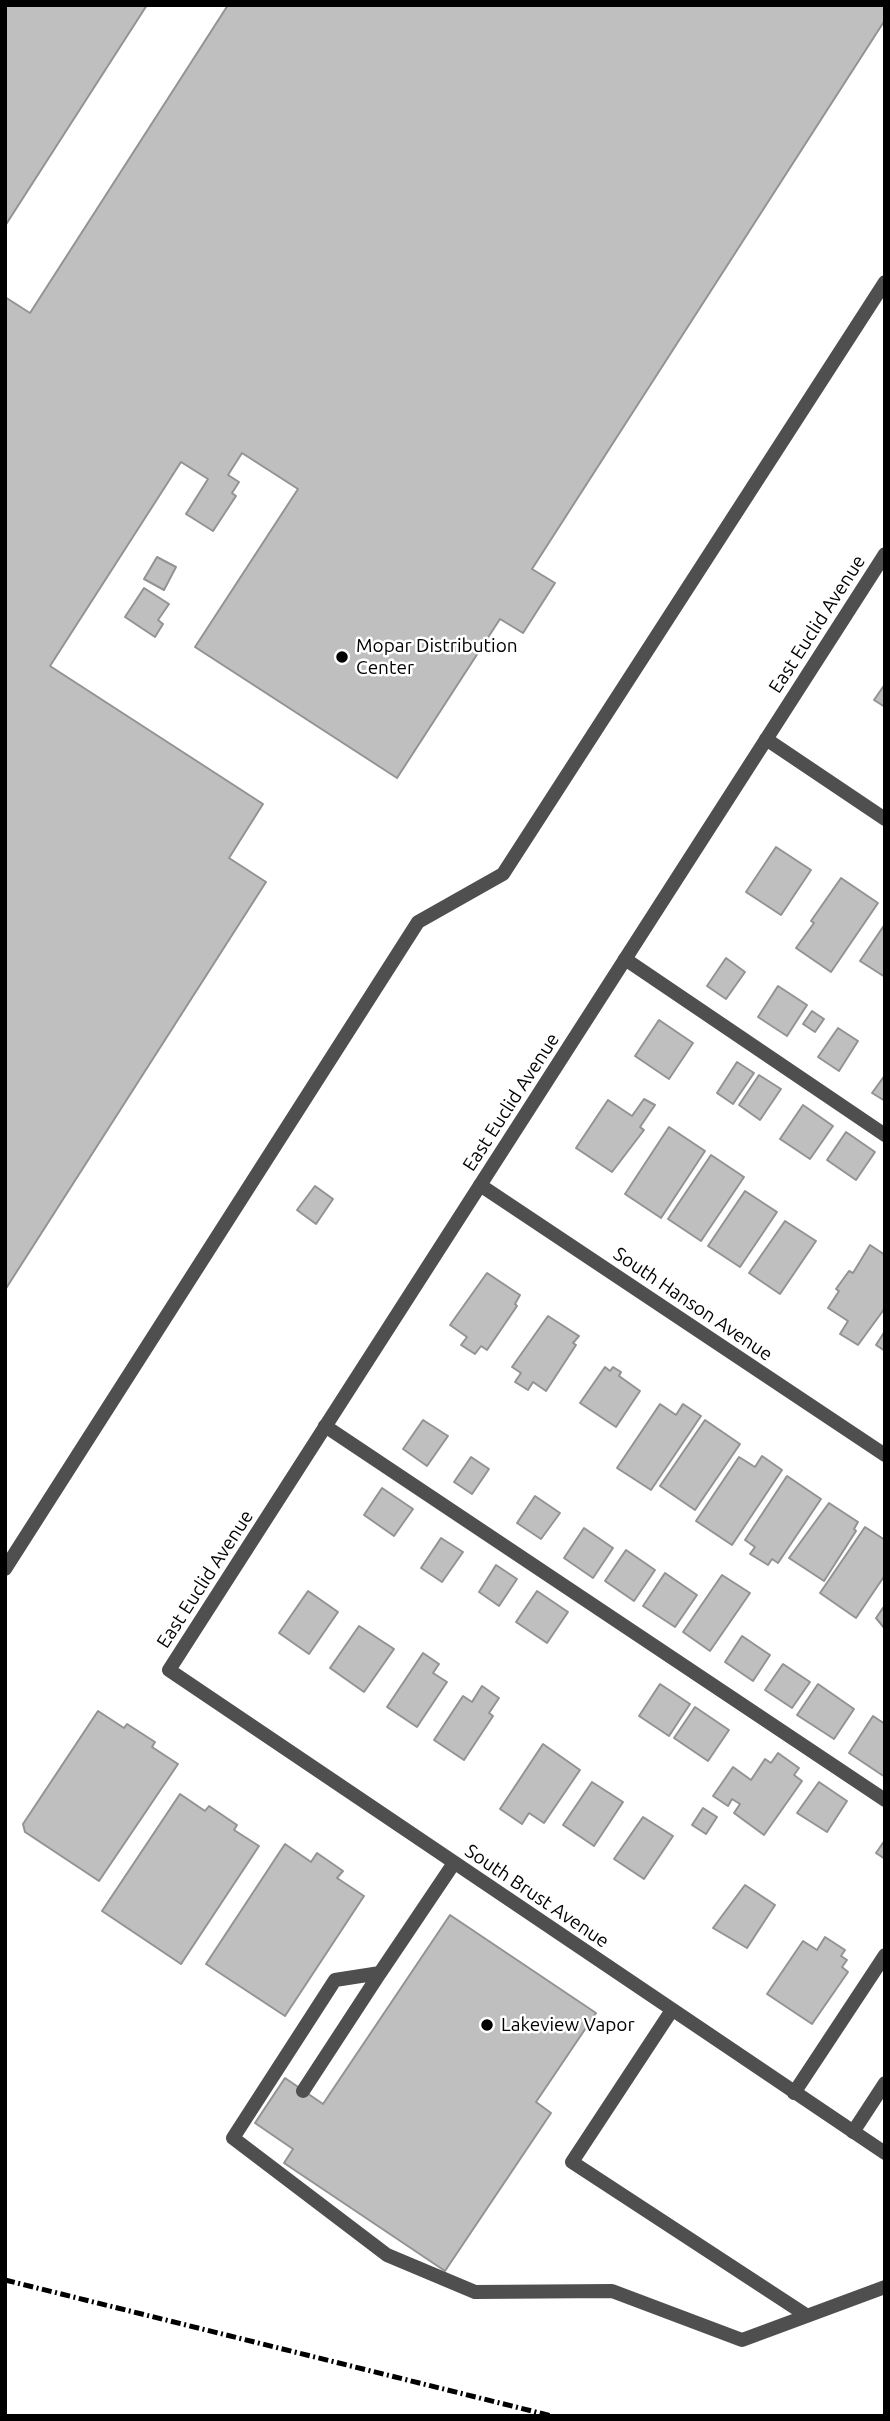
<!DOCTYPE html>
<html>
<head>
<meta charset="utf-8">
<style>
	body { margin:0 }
	#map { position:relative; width:890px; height:2421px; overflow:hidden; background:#fff; font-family:Ubuntu,sans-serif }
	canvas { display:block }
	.frame { position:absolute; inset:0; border:7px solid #000; pointer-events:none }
</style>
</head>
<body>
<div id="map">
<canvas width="890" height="2421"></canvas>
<div class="frame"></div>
</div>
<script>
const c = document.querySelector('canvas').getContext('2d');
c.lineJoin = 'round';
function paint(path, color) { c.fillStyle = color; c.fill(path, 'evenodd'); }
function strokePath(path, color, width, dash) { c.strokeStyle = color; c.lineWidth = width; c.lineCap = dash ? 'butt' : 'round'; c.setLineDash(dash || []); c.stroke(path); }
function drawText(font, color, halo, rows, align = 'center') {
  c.font = font + ' Ubuntu,sans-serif'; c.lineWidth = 5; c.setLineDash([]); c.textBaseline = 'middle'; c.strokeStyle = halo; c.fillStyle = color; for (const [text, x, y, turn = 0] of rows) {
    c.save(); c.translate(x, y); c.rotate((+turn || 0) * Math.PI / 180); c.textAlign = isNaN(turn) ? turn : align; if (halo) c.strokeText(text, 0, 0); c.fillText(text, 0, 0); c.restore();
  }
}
const building = new Path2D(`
	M 5,5 L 147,5 L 5,226 Z
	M 228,5 L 885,5 L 885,20 L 532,569 L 555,583 L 523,633 L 500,619 L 397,778 L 195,647 L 298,489 L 242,453 L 228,475 L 239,482 L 232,493 L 236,496 L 213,531 L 186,514 L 208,479 L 181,462 L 50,666 L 263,804 L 229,858 L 266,882 L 5,1290 L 5,297 L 30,313 Z
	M 157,557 L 176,567 L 164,590 L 144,579 Z
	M 144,588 L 169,604 L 158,620 L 163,624 L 155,637 L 125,617 Z
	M 885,684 L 885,707 L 874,700 Z
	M 776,847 L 811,870 L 781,915 L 746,892 Z
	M 841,878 L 878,903 L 831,972 L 796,948 L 814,923 L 811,921 Z
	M 885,924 L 885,977 L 860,961 Z
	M 726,958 L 745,972 L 726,999 L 707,986 Z
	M 778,986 L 807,1005 L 787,1036 L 758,1017 Z
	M 812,1011 L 824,1019 L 815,1032 L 803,1024 Z
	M 659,1020 L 693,1043 L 669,1079 L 635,1056 Z
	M 838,1028 L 858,1041 L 839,1071 L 818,1057 Z
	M 737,1062 L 754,1073 L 733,1104 L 717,1093 Z
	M 759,1075 L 781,1089 L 760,1120 L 739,1105 Z
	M 885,1075 L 885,1101 L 872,1093 Z
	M 644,1099 L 655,1105 L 640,1127 L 644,1130 L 612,1172 L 576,1148 L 608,1100 L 632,1116 Z
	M 803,1105 L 833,1126 L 810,1159 L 780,1139 Z
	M 669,1127 L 705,1151 L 661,1218 L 625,1194 Z
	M 846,1132 L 875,1152 L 856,1180 L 827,1160 Z
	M 711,1155 L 744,1177 L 701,1241 L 668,1219 Z
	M 315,1186 L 333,1199 L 316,1224 L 297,1210 Z
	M 745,1191 L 777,1212 L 740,1267 L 708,1246 Z
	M 785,1221 L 816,1241 L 780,1294 L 749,1273 Z
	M 870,1245 L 885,1255 L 885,1308 L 858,1345 L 840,1334 L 848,1321 L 828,1308 L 839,1291 L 836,1289 L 849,1271 L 853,1273 Z
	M 487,1273 L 520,1295 L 515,1304 L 517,1306 L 487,1350 L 481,1346 L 475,1354 L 461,1345 L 467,1337 L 450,1325 Z
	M 548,1316 L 579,1336 L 573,1343 L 576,1345 L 546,1391 L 533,1382 L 528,1390 L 515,1382 L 521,1373 L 512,1367 Z
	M 885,1331 L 885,1351 L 876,1345 Z
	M 605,1367 L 610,1371 L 613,1367 L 621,1372 L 619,1376 L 640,1391 L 616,1427 L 580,1403 Z
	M 660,1404 L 676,1415 L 683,1404 L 701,1416 L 651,1490 L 617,1468 Z
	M 423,1420 L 448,1436 L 427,1466 L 403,1449 Z
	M 705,1420 L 740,1444 L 695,1510 L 660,1486 Z
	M 762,1456 L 782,1470 L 732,1545 L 696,1521 L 739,1457 L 755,1467 Z
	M 471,1457 L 489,1469 L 472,1494 L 454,1482 Z
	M 787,1476 L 821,1499 L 778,1563 L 772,1559 L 768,1565 L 750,1554 L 755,1547 L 745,1540 Z
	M 382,1488 L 413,1509 L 394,1536 L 364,1515 Z
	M 535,1496 L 560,1513 L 541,1539 L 517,1523 Z
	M 829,1503 L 858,1522 L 854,1529 L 856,1531 L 824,1581 L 789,1558 Z
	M 865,1527 L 885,1540 L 885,1575 L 856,1618 L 820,1593 Z
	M 584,1528 L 613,1548 L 593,1578 L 564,1558 Z
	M 441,1538 L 463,1552 L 442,1582 L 421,1568 Z
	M 626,1550 L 655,1570 L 634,1601 L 605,1581 Z
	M 496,1565 L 517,1579 L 499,1606 L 479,1592 Z
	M 665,1573 L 697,1595 L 675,1627 L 643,1606 Z
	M 722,1575 L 750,1593 L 710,1651 L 683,1632 Z
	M 308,1591 L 338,1612 L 309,1654 L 279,1633 Z
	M 537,1591 L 568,1612 L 547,1643 L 516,1622 Z
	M 885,1605 L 885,1629 L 876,1618 Z
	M 359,1626 L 394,1649 L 364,1692 L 330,1668 Z
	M 742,1636 L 770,1655 L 753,1681 L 725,1662 Z
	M 423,1653 L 439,1664 L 433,1673 L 447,1682 L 417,1727 L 387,1707 Z
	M 783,1664 L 810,1682 L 792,1708 L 765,1690 Z
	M 660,1684 L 690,1704 L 669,1736 L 639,1716 Z
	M 818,1684 L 854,1709 L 834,1739 L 797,1715 Z
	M 482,1686 L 499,1698 L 489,1713 L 493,1716 L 464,1760 L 434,1740 L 463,1696 L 472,1702 Z
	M 695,1707 L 729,1730 L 708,1761 L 674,1738 Z
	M 98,1711 L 124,1728 L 127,1724 L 155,1742 L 152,1747 L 178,1764 L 99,1881 L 25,1832 L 23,1824 Z
	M 873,1716 L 885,1724 L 885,1777 L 849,1753 Z
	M 543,1744 L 580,1770 L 544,1823 L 529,1813 L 522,1824 L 500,1809 Z
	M 778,1753 L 799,1768 L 794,1775 L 802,1781 L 764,1835 L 734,1813 L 740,1804 L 732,1799 L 728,1806 L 713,1796 L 733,1767 L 751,1780 L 765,1759 L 771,1763 Z
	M 592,1782 L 623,1802 L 594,1846 L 563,1825 Z
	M 819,1782 L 847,1801 L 827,1832 L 797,1813 Z
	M 180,1794 L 205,1811 L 209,1806 L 237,1825 L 234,1830 L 259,1846 L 181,1964 L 102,1911 Z
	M 703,1808 L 717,1817 L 706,1834 L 692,1825 Z
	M 643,1817 L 673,1836 L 644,1879 L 614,1859 Z
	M 885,1840 L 885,1859 L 876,1853 Z
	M 285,1844 L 311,1862 L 317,1853 L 343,1871 L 337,1878 L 364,1896 L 285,2016 L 206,1964 Z
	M 745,1885 L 775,1905 L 747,1948 L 713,1928 Z
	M 450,1915 L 596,2013 L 536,2102 L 551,2113 L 445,2271 L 284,2163 L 293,2149 L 255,2123 L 285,2078 L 323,2104 Z
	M 825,1937 L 845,1950 L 841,1956 L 847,1960 L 842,1967 L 848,1972 L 812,2024 L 767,1994 L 803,1941 L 817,1950 Z`);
const service = new Path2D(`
	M 625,959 L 885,1135
	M 325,1426 L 885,1800
	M 5,1569 L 418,922 L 503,874 L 885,282
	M 454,1863 L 380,1973 L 335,1980 L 233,2138 L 387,2255 L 475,2292 L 612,2291 L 742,2340 L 885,2287
	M 672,2010 L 572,2162 L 806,2315
	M 303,2091 L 380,1973
	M 794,2093 L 885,1955
	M 853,2132 L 885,2083`);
const minor = new Path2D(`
	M 885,554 L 169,1670 L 885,2153
	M 766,739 L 885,819
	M 480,1185 L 885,1455`);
const rail = new Path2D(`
	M 5,2280 L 552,2416`);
const markers = [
	[342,657,7,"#000"],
	[487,2025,7,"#000"]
];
const streetNames = [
	["East Euclid Avenue",817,624,-57],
	["East Euclid Avenue",511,1102,-57],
	["South Hanson Avenue",693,1304,34],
	["East Euclid Avenue",205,1579,-57],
	["South Brust Avenue",537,1896,34]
];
const poiNames = [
	["Mopar Distribution",356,646],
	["Center",356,668],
	["Lakeview Vapor",501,2025]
];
paint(building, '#bfbfbf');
strokePath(building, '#939393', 2);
strokePath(service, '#4f4f4f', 14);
strokePath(minor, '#4f4f4f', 14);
strokePath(rail, '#000', 5, [10, 3.5, 2, 3.5]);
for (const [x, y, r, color] of markers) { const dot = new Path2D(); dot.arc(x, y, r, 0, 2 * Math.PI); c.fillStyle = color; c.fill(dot); strokePath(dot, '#fff', 2.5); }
drawText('19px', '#000', '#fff', streetNames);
drawText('19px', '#000', '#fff', poiNames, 'left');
</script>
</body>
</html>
